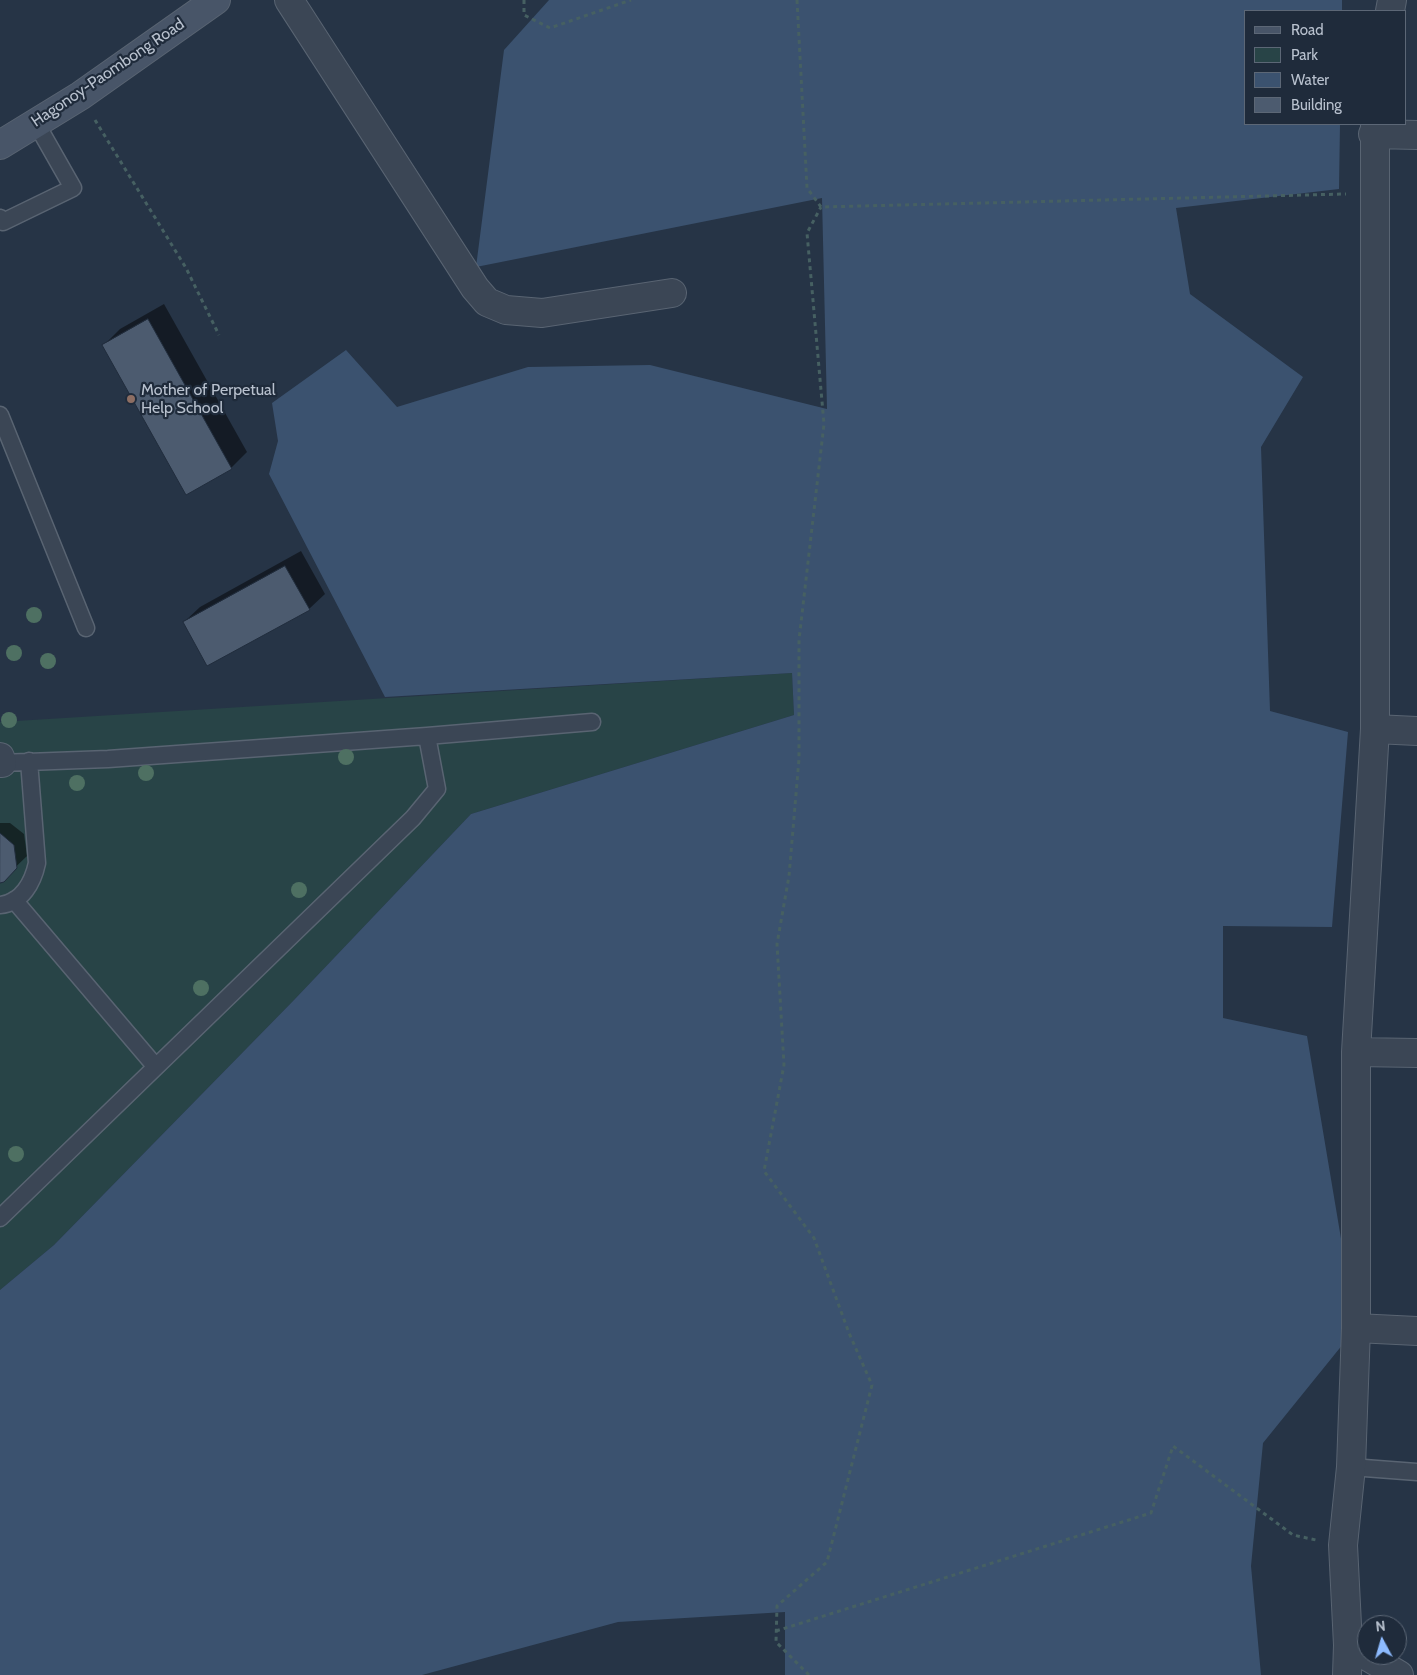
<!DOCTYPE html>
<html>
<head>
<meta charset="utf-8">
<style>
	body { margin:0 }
	#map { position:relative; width:1417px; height:1675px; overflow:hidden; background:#263446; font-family:Cabin,sans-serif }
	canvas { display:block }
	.legend { position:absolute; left:1244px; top:10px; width:162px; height:115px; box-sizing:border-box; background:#1f2b3b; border:1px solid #5c6776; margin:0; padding:6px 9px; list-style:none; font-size:15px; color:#b8c1ce }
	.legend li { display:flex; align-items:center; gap:10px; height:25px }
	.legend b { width:25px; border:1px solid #5c6776 }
	.north { position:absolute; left:1357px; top:1615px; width:50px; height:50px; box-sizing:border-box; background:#1f2b3b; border:1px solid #5c6776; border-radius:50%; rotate:354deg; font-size:14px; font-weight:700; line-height:20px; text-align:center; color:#b8c1ce }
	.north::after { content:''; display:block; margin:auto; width:18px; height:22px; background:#8dbbff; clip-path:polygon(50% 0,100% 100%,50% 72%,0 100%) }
</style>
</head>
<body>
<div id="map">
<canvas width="1417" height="1675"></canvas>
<ul class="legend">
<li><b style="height:6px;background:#485568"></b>Road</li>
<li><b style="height:14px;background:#284447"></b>Park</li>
<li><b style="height:14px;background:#3b526f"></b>Water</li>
<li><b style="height:14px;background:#4c5b6f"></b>Building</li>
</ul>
<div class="north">N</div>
</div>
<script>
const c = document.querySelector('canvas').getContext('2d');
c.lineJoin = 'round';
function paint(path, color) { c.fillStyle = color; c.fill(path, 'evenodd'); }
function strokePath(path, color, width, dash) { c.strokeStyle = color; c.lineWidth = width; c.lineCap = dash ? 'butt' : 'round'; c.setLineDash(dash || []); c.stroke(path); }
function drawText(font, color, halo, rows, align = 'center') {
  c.font = font + ' Cabin,sans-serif'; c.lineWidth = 4.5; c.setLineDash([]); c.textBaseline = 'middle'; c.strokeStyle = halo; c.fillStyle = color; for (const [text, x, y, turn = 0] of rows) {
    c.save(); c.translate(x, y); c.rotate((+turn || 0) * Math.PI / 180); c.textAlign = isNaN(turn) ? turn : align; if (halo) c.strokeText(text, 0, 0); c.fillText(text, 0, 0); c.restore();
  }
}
const green = new Path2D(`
	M 792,673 L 794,715 L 471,814 L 294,1000 L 54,1245 L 0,1290 L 0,722 Z`);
const water = new Path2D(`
	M 549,0 L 1342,0 L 1342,11 L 1246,11 L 1246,124 L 1340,124 L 1339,189 L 1176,208 L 1190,294 L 1303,377 L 1261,447 L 1270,711 L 1348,732 L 1332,927 L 1223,926 L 1223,1018 L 1307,1036 L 1356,1328 L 1263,1443 L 1251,1566 L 1261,1675 L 785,1675 L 785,1612 L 618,1622 L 422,1675 L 0,1675 L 0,1290 L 54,1245 L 294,1000 L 471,814 L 794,715 L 792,673 L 385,697 L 269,474 L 278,441 L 272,403 L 346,350 L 397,407 L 528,367 L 650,365 L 827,409 L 822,198 L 476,267 L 504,50 Z`);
const shadow = new Path2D(`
	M 164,304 L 247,452 L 231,468 L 187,493 L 104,345 L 120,329 Z
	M 301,551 L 325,594 L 309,609 L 184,622 L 200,607 Z
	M 0,823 L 10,823 L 24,834 L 27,856 L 0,882 Z`);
const building = new Path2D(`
	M 148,319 L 232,469 L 186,495 L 102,345 Z
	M 285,566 L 310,610 L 207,666 L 183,622 Z
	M 0,833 L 14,845 L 17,868 L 4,882 L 0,883 Z`);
const path = new Path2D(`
	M 524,0 L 524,15 L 550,28 L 631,0
	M 797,0 L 807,188 L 821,207 L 1346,194
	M 95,120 L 186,268 L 219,335
	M 776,1631 L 1151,1513 L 1173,1446 L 1293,1535 L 1316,1540
	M 809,1675 L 776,1642 L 777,1606 L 827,1562 L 872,1385 L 849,1333 L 814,1238 L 764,1171 L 784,1065 L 777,944 L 789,876 L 799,759 L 799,640 L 824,424 L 807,233 L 821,207`);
const service = new Path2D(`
	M 0,218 L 3,222 L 73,188 L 36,123
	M 0,415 L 86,628
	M 0,763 L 108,759 L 427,736 L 592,722
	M 14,900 L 156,1067
	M 0,905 C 22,903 33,882 37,863 L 29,761
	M 0,1218 L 413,818 L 437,789 L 427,736
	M 1351,1467 L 1417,1472`);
const minor = new Path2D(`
	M 289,0 L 475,288 L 487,302 L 506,310 L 542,313 L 672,293
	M 1390,11 L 1392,0
	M 1373,134 L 1417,135
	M 1375,729 L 1417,731
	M 0,757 L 2,763
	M 1356,1052 L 1417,1053
	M 1356,1328 L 1417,1331
	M 1348,1645 L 1399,1675
	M 1347,1675 L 1348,1645 L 1343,1545 L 1351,1467 L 1356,1328 L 1356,1052 L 1375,729 L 1375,124`);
const secondary = new Path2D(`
	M 0,145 L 80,96 L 216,0`);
const trees = [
	[34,615],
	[14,653],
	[48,661],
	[9,720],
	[346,757],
	[146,773],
	[77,783],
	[299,890],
	[201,988],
	[16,1154]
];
const markers = [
	[131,399,5,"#8d6e63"]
];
const streetNames = [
	["Hagonoy-Paombong Road",108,73,-34]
];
const poiNames = [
	["Mother of Perpetual",141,390],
	["Help School",141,408]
];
paint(green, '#284447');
paint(water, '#3b526f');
paint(shadow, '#0007');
paint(building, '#4c5b6f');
strokePath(building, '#212d3d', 1);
strokePath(service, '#596472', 19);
strokePath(minor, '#596472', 30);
strokePath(secondary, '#596472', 30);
strokePath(path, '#466062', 3, [4, 4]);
strokePath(service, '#3b4655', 16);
strokePath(minor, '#3b4655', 28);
strokePath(secondary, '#485568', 28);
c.fillStyle = '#4e7062';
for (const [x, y] of trees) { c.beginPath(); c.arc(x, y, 8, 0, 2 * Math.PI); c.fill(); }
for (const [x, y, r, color] of markers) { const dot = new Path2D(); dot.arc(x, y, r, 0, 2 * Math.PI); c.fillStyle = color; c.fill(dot); strokePath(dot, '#1f2b3b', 2); }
drawText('16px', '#b8c1ce', '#1f2b3b', streetNames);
drawText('16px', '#b8c1ce', '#1f2b3b', poiNames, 'left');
</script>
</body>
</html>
